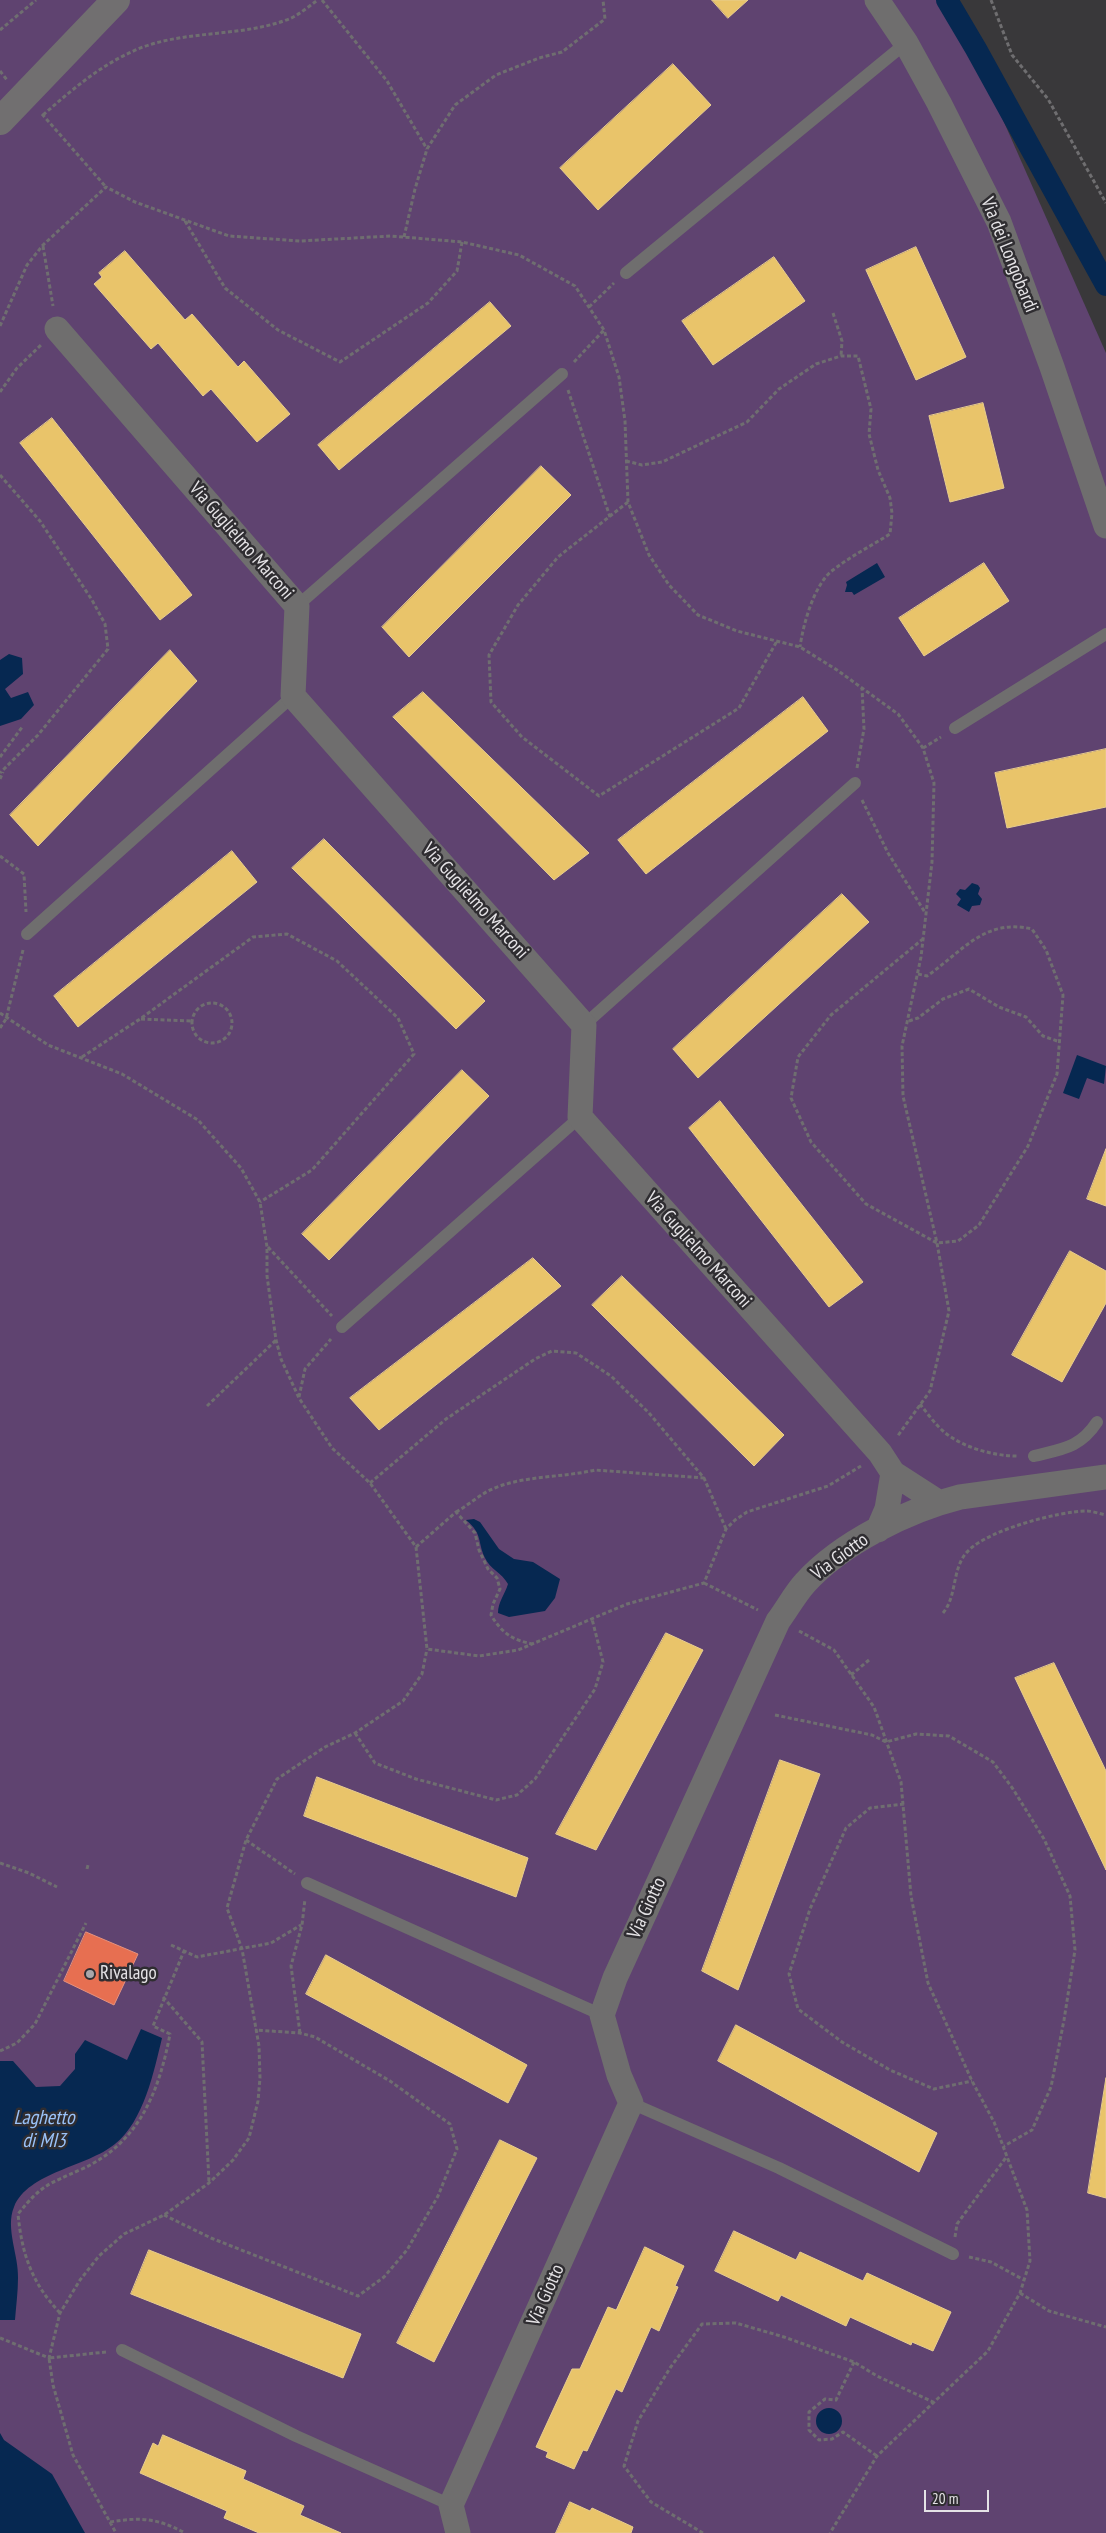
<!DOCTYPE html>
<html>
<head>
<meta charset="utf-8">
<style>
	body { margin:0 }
	#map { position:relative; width:1106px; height:2533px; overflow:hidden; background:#39383a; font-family:"PT Sans Narrow",sans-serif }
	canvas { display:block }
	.scale { position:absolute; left:924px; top:2490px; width:65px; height:22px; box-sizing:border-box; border:2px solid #e5e3e6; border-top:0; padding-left:6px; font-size:15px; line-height:18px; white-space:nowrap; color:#e5e3e6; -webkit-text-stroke:4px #2f2d31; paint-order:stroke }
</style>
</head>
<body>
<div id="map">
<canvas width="1106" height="2533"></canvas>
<div class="scale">20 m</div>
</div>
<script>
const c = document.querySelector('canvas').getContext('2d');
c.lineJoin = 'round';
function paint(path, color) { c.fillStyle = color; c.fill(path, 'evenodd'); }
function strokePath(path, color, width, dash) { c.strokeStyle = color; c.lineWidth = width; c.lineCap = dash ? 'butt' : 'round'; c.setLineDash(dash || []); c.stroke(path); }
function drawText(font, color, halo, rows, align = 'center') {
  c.font = font + ' "PT Sans Narrow",sans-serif'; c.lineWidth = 5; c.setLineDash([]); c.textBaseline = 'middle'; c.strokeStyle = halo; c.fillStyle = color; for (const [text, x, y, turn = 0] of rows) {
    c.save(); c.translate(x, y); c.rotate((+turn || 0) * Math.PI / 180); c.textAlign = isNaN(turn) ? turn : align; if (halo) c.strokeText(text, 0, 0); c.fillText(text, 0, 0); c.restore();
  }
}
const green = new Path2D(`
	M 0,0 L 950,0 L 1106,353 L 1106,2533 L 0,2533 Z`);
const water = new Path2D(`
	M 877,563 L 885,577 L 854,595 L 852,592 L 845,592 L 847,585 L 846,582 Z
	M 9,654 L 22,658 L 23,674 L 5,689 L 11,698 L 28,692 L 34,705 L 21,719 L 0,726 L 0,660 Z
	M 972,883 L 978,885 L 980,888 L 978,894 L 982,899 L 980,905 L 972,906 L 969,912 L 957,905 L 961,899 L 956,894 L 960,889 L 965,890 Z
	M 1077,1055 L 1106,1066 L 1104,1084 L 1087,1078 L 1079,1099 L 1063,1093 Z
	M 474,1519 L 480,1522 L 499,1549 L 514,1559 L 533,1562 L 560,1579 L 555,1598 L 545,1611 L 509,1617 L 498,1613 C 498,1602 505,1594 508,1584 C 502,1573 490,1569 485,1558 C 477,1541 483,1534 466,1520 Z
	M 141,2029 L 162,2038 C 154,2071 144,2121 115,2144 C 87,2167 28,2172 14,2207 C 5,2228 19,2256 18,2278 C 18,2292 16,2306 15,2320 L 0,2320 L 0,2061 L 13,2061 L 36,2087 L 60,2086 L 75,2069 L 75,2054 L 85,2040 L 127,2060 Z
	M816 2421a13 13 0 1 1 26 0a13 13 0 1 1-26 0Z
	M 0,2433 L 4,2440 L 52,2474 L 85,2533 L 0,2533 Z`);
const homes = new Path2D(`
	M 712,0 L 748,0 L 728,18 Z
	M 673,64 L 711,105 L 598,210 L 560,168 Z
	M 916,247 L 966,357 L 916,380 L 866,270 Z
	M 125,251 L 185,320 L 192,314 L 238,367 L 244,361 L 290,414 L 257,442 L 211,389 L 203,396 L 158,343 L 151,349 L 94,284 L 102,277 L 99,273 Z
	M 774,257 L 805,301 L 713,365 L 682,321 Z
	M 490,302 L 511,326 L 339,470 L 318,445 Z
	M 983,403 L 1004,488 L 950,502 L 929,416 Z
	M 52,418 L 192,595 L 160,620 L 20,443 Z
	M 541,466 L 571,495 L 409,657 L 382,627 Z
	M 984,563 L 1009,601 L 924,656 L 899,618 Z
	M 170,650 L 197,681 L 38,846 L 10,815 Z
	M 423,692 L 589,853 L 554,880 L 393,717 Z
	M 803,697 L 828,731 L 646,874 L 618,840 Z
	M 1106,749 L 1106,807 L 1007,828 L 995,773 Z
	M 324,839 L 485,1001 L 456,1029 L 292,868 Z
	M 232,851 L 257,882 L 78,1027 L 54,996 Z
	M 842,894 L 869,922 L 698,1078 L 673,1049 Z
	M 462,1070 L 489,1096 L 329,1260 L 302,1234 Z
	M 720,1101 L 863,1282 L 829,1307 L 689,1128 Z
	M 1106,1149 L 1106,1206 L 1087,1199 Z
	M 1070,1251 L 1106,1271 L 1106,1303 L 1062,1382 L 1012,1355 Z
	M 533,1258 L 561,1286 L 379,1430 L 350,1398 Z
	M 622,1276 L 784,1435 L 754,1466 L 592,1305 Z
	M 666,1633 L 703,1650 L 596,1850 L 556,1834 Z
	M 1054,1663 L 1106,1771 L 1106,1870 L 1015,1678 Z
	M 780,1760 L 820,1774 L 738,1990 L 702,1971 Z
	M 317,1777 L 528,1858 L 516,1897 L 304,1816 Z
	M 326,1955 L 527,2065 L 508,2103 L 306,1994 Z
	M 736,2025 L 937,2133 L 919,2172 L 718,2061 Z
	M 1106,2078 L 1106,2198 L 1088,2193 Z
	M 500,2140 L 537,2158 L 434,2362 L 397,2343 Z
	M 734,2231 L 796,2260 L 800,2252 L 863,2281 L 867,2273 L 951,2312 L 933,2351 L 912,2342 L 911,2345 L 850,2317 L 846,2326 L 781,2295 L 778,2301 L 715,2271 Z
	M 645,2247 L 684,2266 L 675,2286 L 678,2287 L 659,2331 L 651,2327 L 622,2392 L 616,2389 L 587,2451 L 583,2450 L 574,2469 L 546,2457 L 548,2452 L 536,2447 L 572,2369 L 580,2369 L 608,2307 L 616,2310 Z
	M 149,2250 L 361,2334 L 343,2378 L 131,2294 Z
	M 163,2435 L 246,2471 L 243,2479 L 304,2506 L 300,2515 L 341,2533 L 259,2533 L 224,2518 L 227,2511 L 140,2473 L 153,2443 L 158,2446 Z
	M 570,2502 L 590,2511 L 592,2508 L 633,2527 L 631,2533 L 556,2533 Z`);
const shops = new Path2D(`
	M 86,1932 L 138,1954 L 114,2005 L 64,1981 Z`);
const canal = new Path2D(`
	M 947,0 L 976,49 L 1106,285`);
const path = new Path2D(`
	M 322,0 L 387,81 L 427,149
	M 991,0 L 1012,55 L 1048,99 L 1106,203
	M 0,30 L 36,0
	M 0,71 L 7,80
	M 42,114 L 106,187
	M 43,115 C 74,88 104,62 143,47 C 190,30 242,37 289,19 C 299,15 309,6 318,0
	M 185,221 L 225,288 L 278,330 L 340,362 L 428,303 L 457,271 L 462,242
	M 404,237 L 415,189 L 427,149 L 455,105 L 496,75 L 539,58 L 562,52 L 605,19 L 603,0
	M 43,246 L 53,306
	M 589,307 L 614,283
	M 833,313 L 842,341 L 841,356
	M 0,326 L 27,265 L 43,245 L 106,187 L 135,202 L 229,236 L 300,241 L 391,236 L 462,242 L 519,255 L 575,286 L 604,330 L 619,377 L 625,421 L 628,502 L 649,555 L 669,585 L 698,615 L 737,631 L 800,647 L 837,670 L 898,714 L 923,748 L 934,783 L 932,862 L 921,957 L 902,1046 L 903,1096 L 937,1243 L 949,1311 L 930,1391 L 897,1437
	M 574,362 L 604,330
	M 568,390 L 610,517
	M 0,392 L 17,368 L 42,344
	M 626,461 L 642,465 L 662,462 L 747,422 L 779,389 L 816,364 L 841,356 L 858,356 L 871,409 L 869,434 L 878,470 L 890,498 L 892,513 L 890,534 C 871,546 851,556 833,570 C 814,584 803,625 800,647
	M 0,475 L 40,521 L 92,600 L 105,624 L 108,649 L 38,735 L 0,773
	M 628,502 L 558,557 L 518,605 L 489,655 L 491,702 L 522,737 L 599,796 L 739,708 L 777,641
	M 923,748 L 941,737
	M 0,757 L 23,726
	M 857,768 L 864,729 L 862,688
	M 0,779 L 3,772
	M 862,800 L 888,853 L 926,914
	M 0,856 L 24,874 L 26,912
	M 918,974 L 927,976 C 962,952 984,918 1032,929 L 1046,950 L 1063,995 L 1057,1074 L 1028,1146 L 979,1225 L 958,1241 L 937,1243 L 866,1204 L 811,1142 L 791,1098 L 798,1057 L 831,1015 L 924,938
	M192 1023a20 20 0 1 1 40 0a20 20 0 1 1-40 0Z
	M 0,1013 L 48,1045 L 122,1074 L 198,1120 L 241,1168 L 260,1202 L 267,1247 L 267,1276 L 276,1340 L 281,1359 L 299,1398 L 332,1448 L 370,1483 L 416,1547 L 427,1649 L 479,1656 L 518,1650 L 627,1604 L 704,1583 L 726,1529 L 735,1520 L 747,1512 L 828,1486 L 861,1466
	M 141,1019 L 191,1021
	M 909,1021 L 918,1018 L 943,999 L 969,989 L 999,1007 L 1026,1017 L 1043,1036 L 1060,1042
	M 0,1028 L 6,1019 L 23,950
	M 82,1057 L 140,1019 L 253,937 L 287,934 L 337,961 L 398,1018 L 414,1054 L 312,1170 L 260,1202
	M 268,1247 L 332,1316
	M 299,1397 L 305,1369 L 331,1339
	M 920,1404 C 927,1413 935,1424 943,1431 C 961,1447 993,1456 1017,1456
	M 207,1406 L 276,1340
	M 370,1483 L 446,1419 L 535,1359 L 552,1351 L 576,1353 L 611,1376 L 649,1413 L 704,1478 L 726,1529
	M 456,1512 C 467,1506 477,1497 488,1491 C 520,1475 562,1478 595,1470 L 704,1478
	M 416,1547 L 456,1512 L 475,1533 L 479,1550 L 488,1569 L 497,1578 L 500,1589 L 493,1604 L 491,1615 C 502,1633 512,1640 533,1644
	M 704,1583 L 758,1610
	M 943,1613 C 958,1595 951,1567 969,1550 C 989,1530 1059,1511 1087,1511 C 1093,1511 1100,1514 1106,1515
	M 799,1631 L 834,1650 L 874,1707 L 901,1782 L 911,1896 L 928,1983 L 972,2081 L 994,2122 L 1027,2210 L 1030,2261 L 1020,2293 L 988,2351 L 877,2456 L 830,2533
	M 851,1675 L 869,1660
	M 775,1715 L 872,1735 L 886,1742 L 916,1734 L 949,1736 L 993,1762 L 1013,1789 L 1044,1839 L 1070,1896 L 1075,1950 L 1064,2020 L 1051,2087 L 1032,2130 L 1004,2146
	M 355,1733 L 375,1763 L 416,1779 L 496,1800 L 517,1795 L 535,1779 L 595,1689 L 603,1662 L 592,1619
	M 904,1804 L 870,1808 L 846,1828 L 810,1909 L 789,1974 L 798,2009 L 842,2042 L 890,2070 L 934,2089 L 972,2081
	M 246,1840 L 295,1874
	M 0,1863 L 29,1873 L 57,1887
	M 87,1869 L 88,1865
	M 171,1945 L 197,1957 L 271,1943 L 301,1925
	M 163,1997 L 202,2042 L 209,2182
	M 300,2033 L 291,1966 L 302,1925 L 305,1899
	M 0,2051 L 17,2043 L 35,2024 L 86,1923
	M 164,2215 L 211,2238 L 358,2296 L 384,2277 L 407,2250 L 438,2196 L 457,2149 L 450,2124 L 390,2081 L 315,2037 L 300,2033 L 255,2030
	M 955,2237 L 957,2224 L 1007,2156
	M 969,2257 L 991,2262 L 1024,2280
	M 1020,2293 L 1049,2311 L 1106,2327
	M 60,2313 C 32,2283 22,2255 18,2214 C 42,2184 49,2184 82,2169 C 139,2143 159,2092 170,2034 L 153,2026 L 184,1951
	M 0,2338 L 49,2358 L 60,2313 L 80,2280 L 99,2256 L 124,2234 L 164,2215 L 209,2183 L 233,2160 L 249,2138 L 258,2101 L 260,2078 L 259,2046 L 242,1949 L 227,1908 L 246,1840 L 277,1779 L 325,1747 L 355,1733 L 403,1701 L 422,1674 L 427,1649
	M 106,2352 L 49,2358 L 53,2385 L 73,2455 L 116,2533
	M 854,2362 L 836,2400 L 825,2399 L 809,2412 L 809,2430 L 819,2440 L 832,2439 L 843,2432 L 877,2456
	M 110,2522 C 141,2517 157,2518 185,2533
	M 703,2533 L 651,2502 L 624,2466 L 638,2421 L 670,2368 L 702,2324 L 736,2323 L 784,2337 L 854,2362 L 877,2376 L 933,2402`);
const lane = new Path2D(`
	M 626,273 L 906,43
	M 297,606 L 562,374
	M 955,728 L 1106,634
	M 27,934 L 293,696
	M 584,1025 L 855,783
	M 342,1327 L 580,1117
	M 1034,1456 C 1062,1449 1080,1448 1097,1422
	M 307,1883 L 602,2015
	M 631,2103 L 779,2168 L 953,2254
	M 122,2350 L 296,2436 L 451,2505`);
const street = new Path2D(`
	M 877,0 L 906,43 L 939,103 L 999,222 L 1052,367 L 1106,526
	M 57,329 L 297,606 L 293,696 L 584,1025 L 580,1117 L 880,1453 L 893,1473 L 938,1502
	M 878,1530 L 887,1509 L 893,1473
	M 458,2533 L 451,2505 L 631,2103 L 619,2075 L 602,2015 L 615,1978 L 778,1621 C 787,1609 795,1594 805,1583 C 841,1543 908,1510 960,1497 L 1106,1477`);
const secondary = new Path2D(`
	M 0,121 L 116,0`);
const markers = [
	[90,1974,5,"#a9a7aa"]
];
const streetNames = [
	["Via dei Longobardi",1009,255,68],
	["Via Guglielmo Marconi",241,541,49],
	["Via Guglielmo Marconi",475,901,48],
	["Via Guglielmo Marconi",698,1250,48],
	["Via Giotto",840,1557,-36],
	["Via Giotto",647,1908,-65],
	["Via Giotto",546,2295,-66]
];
const poiNames = [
	["Rivalago",100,1974]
];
const waterNames = [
	["Laghetto",44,2118],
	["di MI3",44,2141]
];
paint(green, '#5f4370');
paint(water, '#062851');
paint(homes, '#e9c46a');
strokePath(homes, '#e8cd8f', 1);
paint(shops, '#e76f51');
strokePath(shops, '#e6927e', 1);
strokePath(canal, '#062851', 22);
strokePath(path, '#6f6e70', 3, [4, 2.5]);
strokePath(lane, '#6f6e6e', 12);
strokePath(street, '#6f6e6e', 25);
strokePath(secondary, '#716f70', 28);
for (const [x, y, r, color] of markers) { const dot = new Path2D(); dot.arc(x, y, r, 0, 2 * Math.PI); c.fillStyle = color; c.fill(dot); strokePath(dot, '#2f2d31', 2); }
drawText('19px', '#e5e3e6', '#2f2d31', streetNames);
drawText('19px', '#e5e3e6', '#2f2d31', poiNames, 'left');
drawText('italic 20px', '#9ac2f8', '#2f2d31', waterNames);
</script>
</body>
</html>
